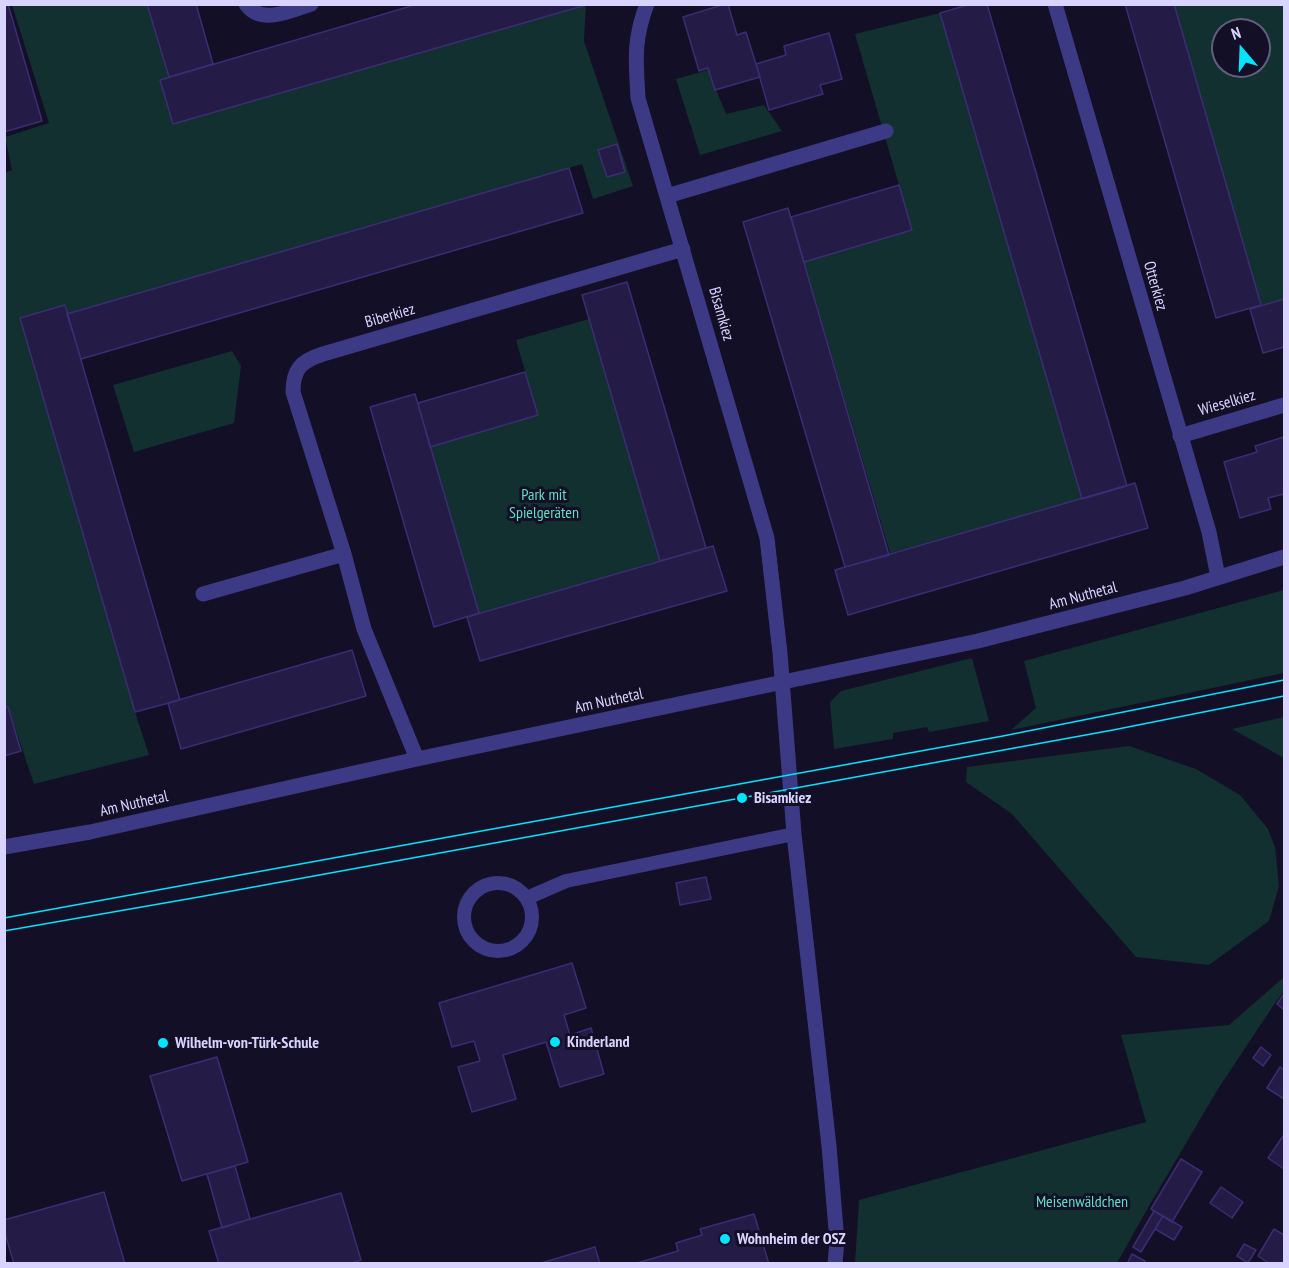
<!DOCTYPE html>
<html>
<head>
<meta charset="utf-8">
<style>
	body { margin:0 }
	#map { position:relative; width:1289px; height:1268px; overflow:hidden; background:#130f26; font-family:"PT Sans Narrow",sans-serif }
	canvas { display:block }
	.frame { position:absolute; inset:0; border:6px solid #d9d4ff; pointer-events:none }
	.north { position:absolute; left:1211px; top:18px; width:60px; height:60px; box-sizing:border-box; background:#130f26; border:2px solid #625e7d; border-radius:50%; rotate:341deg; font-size:16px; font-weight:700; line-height:24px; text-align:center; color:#d9d4ff }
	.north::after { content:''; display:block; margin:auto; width:21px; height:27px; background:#00e5ff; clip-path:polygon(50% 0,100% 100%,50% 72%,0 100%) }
</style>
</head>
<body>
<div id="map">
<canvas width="1289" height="1268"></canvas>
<div class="frame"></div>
<div class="north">N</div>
</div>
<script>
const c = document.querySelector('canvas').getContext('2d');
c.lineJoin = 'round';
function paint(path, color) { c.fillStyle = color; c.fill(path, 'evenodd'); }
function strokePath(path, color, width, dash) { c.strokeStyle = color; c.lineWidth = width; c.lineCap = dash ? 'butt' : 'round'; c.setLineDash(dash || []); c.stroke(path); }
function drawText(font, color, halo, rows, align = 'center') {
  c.font = font + ' "PT Sans Narrow",sans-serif'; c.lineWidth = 6; c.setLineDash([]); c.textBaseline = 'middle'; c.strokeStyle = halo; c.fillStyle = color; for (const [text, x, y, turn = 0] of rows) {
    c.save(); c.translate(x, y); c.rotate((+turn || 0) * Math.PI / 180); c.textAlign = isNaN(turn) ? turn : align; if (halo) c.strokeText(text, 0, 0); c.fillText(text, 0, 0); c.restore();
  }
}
const green = new Path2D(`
	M 12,5 L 147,5 L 169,77 L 160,80 L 173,124 L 586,5 L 584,41 L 633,186 L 593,199 L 582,164 L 67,314 L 65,305 L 20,318 L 135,712 L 149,755 L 34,784 L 8,707 L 5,708 L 4,173 L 12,170 L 5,137 L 49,123 Z
	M 1174,5 L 1284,5 L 1284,299 L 1261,305 ZM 1223,30 L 1259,30 L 1259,66 L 1223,66 Z
	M 940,13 L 1082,499 L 890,553 L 804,262 L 912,230 L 855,34 Z
	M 708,70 L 726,114 L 764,105 L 782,131 L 700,155 L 676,79 Z
	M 589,319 L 660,561 L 479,613 L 430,447 L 538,415 L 516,340 Z
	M 232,351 L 241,366 L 234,423 L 134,452 L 113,385 Z
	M 1284,590 L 1284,673 L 1011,730 L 1036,708 L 1024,661 Z
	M 972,658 L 989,721 L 929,732 L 927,727 L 893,733 L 893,739 L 834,749 L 830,702 L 841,691 Z
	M 1284,717 L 1284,758 L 1232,729 Z
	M 1129,746 L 1196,769 L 1240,795 L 1268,829 L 1275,847 L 1279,886 L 1269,921 L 1209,965 L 1136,957 L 1012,814 L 966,782 L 967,767 Z
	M 1284,977 L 1284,991 L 1273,1006 L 1218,1089 L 1149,1206 L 1117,1263 L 855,1263 L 859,1200 L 1146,1122 L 1121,1035 L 1229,1025 Z`);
const building = new Path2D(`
	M 4,4 L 8,4 L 42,121 L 4,132 Z
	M 147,4 L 196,4 L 213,64 L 169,77 Z
	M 418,4 L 586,5 L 173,124 L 160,80 Z
	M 725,4 L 728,4 L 737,35 L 746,32 L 760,77 L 715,90 L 708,68 L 699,71 L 683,17 Z
	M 971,4 L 987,4 L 1127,486 L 1082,499 L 940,13 Z
	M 1125,4 L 1174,4 L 1261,305 L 1216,318 Z
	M 829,33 L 842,79 L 820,85 L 823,94 L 769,110 L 756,64 L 786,55 L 784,46 Z
	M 617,144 L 625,172 L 607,177 L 598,150 Z
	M 569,168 L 583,213 L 81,359 L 67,314 Z
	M 899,185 L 912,230 L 804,262 L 791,217 Z
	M 788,208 L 889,555 L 845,567 L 743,222 Z
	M 627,282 L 706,548 L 660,561 L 582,295 Z
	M 1284,299 L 1284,347 L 1263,353 L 1250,309 Z
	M 65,305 L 180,700 L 135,712 L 20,318 Z
	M 525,372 L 538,415 L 430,447 L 418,403 Z
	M 415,394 L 479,613 L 434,627 L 370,407 Z
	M 1284,437 L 1284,494 L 1268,498 L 1271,509 L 1240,518 L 1224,462 L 1257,452 L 1255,446 Z
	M 1135,483 L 1148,528 L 848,615 L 835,570 Z
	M 713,546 L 727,591 L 480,661 L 467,617 Z
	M 352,650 L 366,696 L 181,749 L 168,703 Z
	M 8,707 L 21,751 L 4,756 L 4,708 Z
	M 706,877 L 711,899 L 680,905 L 676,883 Z
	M 572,963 L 586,1008 L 564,1015 L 570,1035 L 591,1028 L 604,1074 L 560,1087 L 546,1042 L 503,1055 L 516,1099 L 472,1112 L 458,1067 L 480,1061 L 474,1041 L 452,1047 L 439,1003 Z
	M 1284,994 L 1284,1010 L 1277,1004 Z
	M 1261,1047 L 1271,1055 L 1263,1066 L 1253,1058 Z
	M 217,1057 L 248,1162 L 182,1181 L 150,1076 Z
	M 1280,1067 L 1284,1070 L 1284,1099 L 1267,1088 Z
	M 1283,1136 L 1284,1137 L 1284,1169 L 1268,1158 Z
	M 1181,1159 L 1202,1172 L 1172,1222 L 1151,1209 Z
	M 235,1166 L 250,1219 L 222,1228 L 207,1174 Z
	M 1221,1187 L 1243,1202 L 1232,1218 L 1210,1203 Z
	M 104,1192 L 125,1264 L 14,1264 L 4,1230 L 4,1220 Z
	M 341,1193 L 361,1260 L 348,1264 L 219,1264 L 209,1231 Z
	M 1154,1211 L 1163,1216 L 1141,1252 L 1133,1247 Z
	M 754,1214 L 769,1264 L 634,1264 L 678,1251 L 676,1243 L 702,1235 L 700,1229 Z
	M 1163,1216 L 1182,1227 L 1174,1240 L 1155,1229 Z
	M 1274,1229 L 1284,1235 L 1284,1264 L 1270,1264 L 1258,1256 Z
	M 1244,1244 L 1256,1250 L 1248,1263 L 1237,1256 Z
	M 595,1247 L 600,1264 L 538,1264 Z
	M 1132,1254 L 1145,1261 L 1144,1264 L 1127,1264 Z`);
const lane = new Path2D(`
	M464 917a34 34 0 1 1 68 0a34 34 0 1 1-68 0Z
	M 527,898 L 566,881 L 794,834`);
const street = new Path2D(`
	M 246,4 C 261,26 292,10 311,4
	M 647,4 C 633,40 636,62 638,98 L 767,538 L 780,653 L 794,834 L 829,1146 L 837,1241 L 835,1264
	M 1055,4 L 1209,532 L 1218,577
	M 667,196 L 886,131
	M 1180,436 L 1284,405
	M 203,594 L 344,554
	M 417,759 L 364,629 L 344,554 L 293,392 C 293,369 301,361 323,354 L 683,249
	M 4,847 L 90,832 L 417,759 L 978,641 L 1185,588 L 1284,557`);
const tram = new Path2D(`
	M 4,918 L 1003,736 L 1284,680
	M 4,931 L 199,897 L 1113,730 L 1284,696`);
const markers = [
	[742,798,6,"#00e5ff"],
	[555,1042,6,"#00e5ff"],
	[163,1043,6,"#00e5ff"],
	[725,1239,6,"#00e5ff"]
];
const streetNames = [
	["Otterkiez",1155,286,74],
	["Bisamkiez",721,314,74],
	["Biberkiez",390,316,-16],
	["Wieselkiez",1227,403,-16],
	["Am Nuthetal",1083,596,-15],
	["Am Nuthetal",609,701,-12],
	["Am Nuthetal",134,804,-13]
];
const parkNames = [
	["Park mit",544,495],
	["Spielgeräten",544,513],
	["Meisenwäldchen",1082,1202]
];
const poiNames = [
	["Bisamkiez",754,798],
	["Kinderland",567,1042],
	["Wilhelm-von-Türk-Schule",175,1043],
	["Wohnheim der OSZ",737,1239]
];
paint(green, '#12302f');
paint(building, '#241b47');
strokePath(building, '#3b2d73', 1.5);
strokePath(lane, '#3d3a85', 14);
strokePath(street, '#3d3a85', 15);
strokePath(tram, '#00e5ff', 1.5);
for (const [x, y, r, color] of markers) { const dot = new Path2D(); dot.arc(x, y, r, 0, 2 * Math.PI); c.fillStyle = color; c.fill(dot); strokePath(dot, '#130f26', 2); }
drawText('16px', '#d9d4ff', '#130f26', streetNames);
drawText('16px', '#5fe0c0', '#130f26', parkNames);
drawText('bold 16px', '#d9d4ff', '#130f26', poiNames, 'left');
</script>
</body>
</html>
